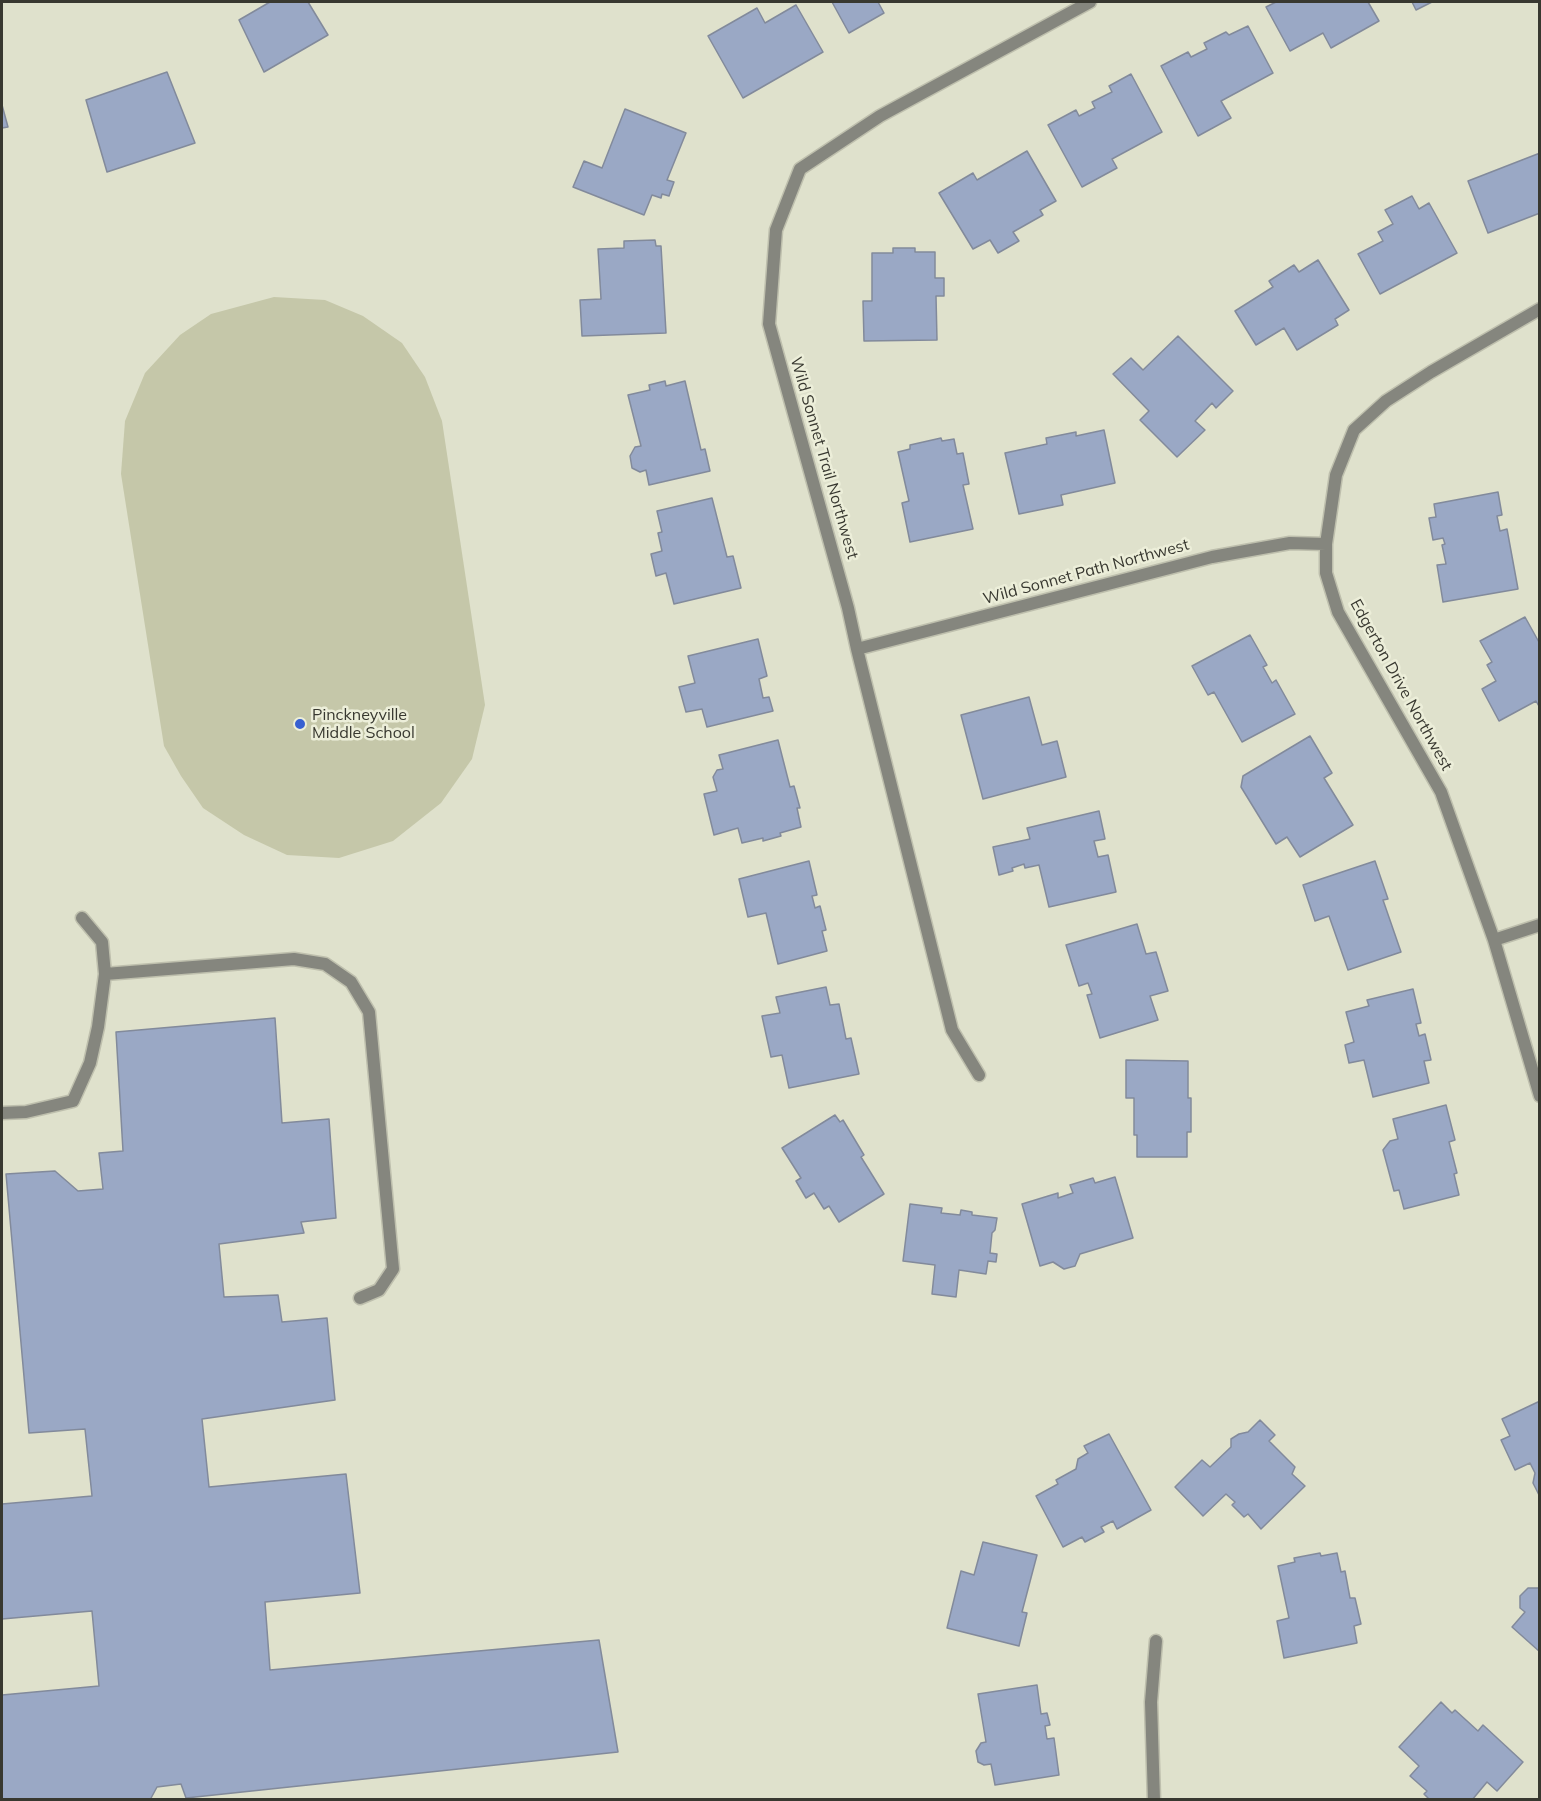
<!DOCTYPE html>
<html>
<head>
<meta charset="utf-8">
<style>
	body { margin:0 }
	#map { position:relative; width:1541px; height:1801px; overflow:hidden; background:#dfe1cc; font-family:Mulish,sans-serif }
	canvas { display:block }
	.frame { position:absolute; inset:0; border:3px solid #383830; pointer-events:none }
</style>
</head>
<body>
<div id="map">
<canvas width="1541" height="1801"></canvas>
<div class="frame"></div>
</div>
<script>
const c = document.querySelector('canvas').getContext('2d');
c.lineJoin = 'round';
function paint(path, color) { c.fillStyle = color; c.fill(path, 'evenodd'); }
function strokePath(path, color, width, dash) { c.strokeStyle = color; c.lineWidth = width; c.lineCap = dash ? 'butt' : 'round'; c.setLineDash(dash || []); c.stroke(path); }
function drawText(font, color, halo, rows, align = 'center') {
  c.font = font + ' Mulish,sans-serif'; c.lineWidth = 5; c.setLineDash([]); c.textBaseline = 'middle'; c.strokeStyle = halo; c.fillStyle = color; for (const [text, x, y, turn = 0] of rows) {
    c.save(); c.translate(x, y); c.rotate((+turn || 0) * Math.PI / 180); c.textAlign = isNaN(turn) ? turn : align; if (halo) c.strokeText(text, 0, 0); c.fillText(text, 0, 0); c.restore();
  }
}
const green = new Path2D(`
	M 274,297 L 325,300 L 363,316 L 402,343 L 425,377 L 442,421 L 485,705 L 472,759 L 441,803 L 393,841 L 339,858 L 287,855 L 244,835 L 203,808 L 181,776 L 164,746 L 121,474 L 125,421 L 145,373 L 180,335 L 211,314 Z`);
const building = new Path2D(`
	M 270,2 L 308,2 L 328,35 L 264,72 L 239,20 Z
	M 832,2 L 878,2 L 884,13 L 849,33 Z
	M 1276,2 L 1368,2 L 1379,21 L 1331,48 L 1323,33 L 1290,51 L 1266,7 Z
	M 1412,2 L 1432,2 L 1416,10 Z
	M 796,5 L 823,52 L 743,98 L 708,36 L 757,8 L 765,23 Z
	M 1248,26 L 1273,73 L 1221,101 L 1231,118 L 1198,136 L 1161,66 L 1188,52 L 1191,57 L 1207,49 L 1204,43 L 1226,32 L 1229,35 Z
	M 167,72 L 195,143 L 107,172 L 86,100 Z
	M 1131,74 L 1162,132 L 1112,159 L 1117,168 L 1082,187 L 1048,125 L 1076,110 L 1079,116 L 1095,108 L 1092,102 L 1112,92 L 1109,86 Z
	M 2,105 L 8,127 L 2,128 Z
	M 625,109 L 686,133 L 667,180 L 674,182 L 669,196 L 662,194 L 661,198 L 652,195 L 644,215 L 573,187 L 584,161 L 602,168 Z
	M 1027,151 L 1056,201 L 1040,210 L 1043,215 L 1013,232 L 1019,241 L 998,253 L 990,240 L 973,249 L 939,193 L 973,173 L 977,180 Z
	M 1540,153 L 1540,213 L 1488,233 L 1468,181 Z
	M 1412,196 L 1419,209 L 1429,203 L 1457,253 L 1380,294 L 1358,254 L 1383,241 L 1378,232 L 1393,224 L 1385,210 Z
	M 655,240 L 656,246 L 661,246 L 666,333 L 582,336 L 580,300 L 601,299 L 598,249 L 624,248 L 624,241 Z
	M 893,248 L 915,248 L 915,252 L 935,252 L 935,278 L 944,278 L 944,296 L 936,296 L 937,340 L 864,341 L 863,301 L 872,301 L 872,253 L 893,253 Z
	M 1318,260 L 1349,310 L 1335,319 L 1338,325 L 1297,350 L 1284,328 L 1256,345 L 1235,311 L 1273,287 L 1269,281 L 1294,265 L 1299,272 Z
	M 1178,336 L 1233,391 L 1216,408 L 1212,403 L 1195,421 L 1205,430 L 1177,457 L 1140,420 L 1149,411 L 1113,374 L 1131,358 L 1143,370 Z
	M 665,381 L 666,386 L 685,381 L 701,450 L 705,449 L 710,471 L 649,485 L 646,470 L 640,472 L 632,468 L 630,456 L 635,447 L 641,446 L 628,395 L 650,390 L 649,385 Z
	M 1104,430 L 1115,483 L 1061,495 L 1063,505 L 1019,514 L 1005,453 L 1047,444 L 1046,438 L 1076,432 L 1076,436 Z
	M 941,438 L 942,441 L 954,439 L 957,454 L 963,453 L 969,484 L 963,485 L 973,529 L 910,542 L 902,503 L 909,501 L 898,452 L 910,449 L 910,445 Z
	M 1498,492 L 1502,515 L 1497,516 L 1500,531 L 1507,529 L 1518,589 L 1443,602 L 1437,565 L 1446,564 L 1442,545 L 1445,544 L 1443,538 L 1433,540 L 1429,518 L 1436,517 L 1434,504 Z
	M 712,498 L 727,557 L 733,556 L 741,588 L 674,604 L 666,573 L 656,576 L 651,554 L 662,551 L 658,533 L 662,532 L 657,511 Z
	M 1525,617 L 1540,644 L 1540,708 L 1536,701 L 1499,721 L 1482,689 L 1496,681 L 1487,665 L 1492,662 L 1480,641 Z
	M 1250,635 L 1267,665 L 1263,667 L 1272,683 L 1276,680 L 1295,714 L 1242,742 L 1214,692 L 1208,695 L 1192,666 Z
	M 758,639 L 767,676 L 759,679 L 763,698 L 769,697 L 773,711 L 707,727 L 702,709 L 686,712 L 679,687 L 695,683 L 688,656 Z
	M 1029,697 L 1042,745 L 1057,741 L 1066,777 L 983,799 L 961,715 Z
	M 1310,736 L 1332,773 L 1324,778 L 1353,825 L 1300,857 L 1287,837 L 1276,844 L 1241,787 L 1243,776 Z
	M 778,740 L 790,787 L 794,786 L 800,808 L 797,808 L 801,827 L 780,833 L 781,836 L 763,841 L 763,838 L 742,843 L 738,828 L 714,835 L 704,794 L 717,791 L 713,777 L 717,770 L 723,769 L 719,755 Z
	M 1099,811 L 1105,839 L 1094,841 L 1098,857 L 1108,855 L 1116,892 L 1049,907 L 1039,865 L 1025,868 L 1024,864 L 1012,868 L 1013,871 L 999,875 L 993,847 L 1030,839 L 1027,828 Z
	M 809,861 L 817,895 L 812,896 L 815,908 L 820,906 L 826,930 L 822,931 L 827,951 L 778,964 L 766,913 L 748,917 L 739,879 Z
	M 1375,861 L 1388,899 L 1383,900 L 1401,952 L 1348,970 L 1329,916 L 1315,921 L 1303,885 Z
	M 1137,924 L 1146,954 L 1156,952 L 1168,991 L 1150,996 L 1158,1020 L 1100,1038 L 1087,995 L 1092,994 L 1088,983 L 1079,986 L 1066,945 Z
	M 826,987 L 830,1005 L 839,1004 L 846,1039 L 851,1038 L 859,1074 L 789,1088 L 782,1055 L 771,1057 L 762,1016 L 780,1013 L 776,997 Z
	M 1413,989 L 1421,1023 L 1416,1024 L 1419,1036 L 1425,1034 L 1431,1060 L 1424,1061 L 1429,1083 L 1373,1097 L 1364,1060 L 1349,1063 L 1345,1045 L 1354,1042 L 1346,1012 L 1369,1006 L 1367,1000 Z
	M 275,1018 L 282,1123 L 329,1119 L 336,1218 L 301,1222 L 304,1233 L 219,1244 L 224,1297 L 278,1295 L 282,1322 L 327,1318 L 335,1400 L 202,1419 L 209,1487 L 346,1474 L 360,1593 L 265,1602 L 270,1670 L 599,1640 L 618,1752 L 186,1798 L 181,1784 L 157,1787 L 150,1800 L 2,1800 L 2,1695 L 99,1686 L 92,1611 L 2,1619 L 2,1504 L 92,1496 L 85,1429 L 29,1433 L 6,1174 L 55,1171 L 78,1191 L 103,1189 L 99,1153 L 123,1151 L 116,1032 Z
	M 1126,1060 L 1188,1061 L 1188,1098 L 1191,1098 L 1191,1132 L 1187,1132 L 1187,1157 L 1137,1157 L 1137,1135 L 1134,1135 L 1134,1098 L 1126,1098 Z
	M 1446,1105 L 1455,1140 L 1449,1142 L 1457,1173 L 1454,1174 L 1459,1195 L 1404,1209 L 1399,1190 L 1394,1191 L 1383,1150 L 1390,1141 L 1398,1139 L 1393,1119 Z
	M 835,1115 L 840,1122 L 843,1120 L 864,1155 L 861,1157 L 884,1194 L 839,1222 L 829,1206 L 824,1209 L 814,1193 L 806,1198 L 796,1181 L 801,1178 L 782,1148 Z
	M 1115,1177 L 1133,1238 L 1080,1254 L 1075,1266 L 1064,1269 L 1053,1262 L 1040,1266 L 1022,1204 L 1058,1193 L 1058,1198 L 1073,1193 L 1070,1185 L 1093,1178 L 1095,1183 Z
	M 910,1204 L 942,1208 L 941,1213 L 960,1215 L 961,1210 L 972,1212 L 972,1215 L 997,1218 L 995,1230 L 992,1233 L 990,1253 L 997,1254 L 996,1262 L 988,1261 L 986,1274 L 959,1270 L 956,1297 L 932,1294 L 935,1265 L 903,1261 Z
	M 1540,1401 L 1540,1497 L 1533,1483 L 1535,1473 L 1530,1463 L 1515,1470 L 1501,1440 L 1510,1436 L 1502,1419 Z
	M 1260,1420 L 1275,1435 L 1269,1441 L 1295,1467 L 1292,1474 L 1305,1486 L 1261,1529 L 1248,1514 L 1244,1517 L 1232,1505 L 1235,1502 L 1226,1494 L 1203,1516 L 1175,1487 L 1202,1460 L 1210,1467 L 1231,1447 L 1231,1439 L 1239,1434 L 1248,1432 Z
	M 1109,1434 L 1151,1510 L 1117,1529 L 1113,1521 L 1101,1527 L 1104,1532 L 1085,1542 L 1082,1537 L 1063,1547 L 1036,1496 L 1058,1484 L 1056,1480 L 1076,1469 L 1078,1459 L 1088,1453 L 1084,1446 Z
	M 983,1542 L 1037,1555 L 1022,1612 L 1027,1613 L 1019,1646 L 947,1628 L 961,1571 L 974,1575 Z
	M 1320,1553 L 1321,1556 L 1337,1553 L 1341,1572 L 1345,1571 L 1350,1598 L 1355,1598 L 1361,1624 L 1354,1626 L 1357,1643 L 1284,1658 L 1277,1621 L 1289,1618 L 1278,1566 L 1295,1562 L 1294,1558 Z
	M 1528,1588 L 1540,1588 L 1540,1652 L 1512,1627 L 1525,1612 L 1520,1608 L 1520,1596 Z
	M 1037,1685 L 1041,1714 L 1047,1713 L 1050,1725 L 1045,1726 L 1047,1739 L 1054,1738 L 1059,1775 L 995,1785 L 991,1764 L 984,1765 L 978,1762 L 976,1751 L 981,1743 L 986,1742 L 978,1694 Z
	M 1441,1702 L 1452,1713 L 1455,1710 L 1478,1731 L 1483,1725 L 1523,1762 L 1497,1791 L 1487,1782 L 1472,1800 L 1430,1800 L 1424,1794 L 1427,1791 L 1410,1776 L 1419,1766 L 1399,1747 Z`);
const service = new Path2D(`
	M 105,974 L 294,959 L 325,964 L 351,982 L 369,1012 L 393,1269 L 379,1290 L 360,1298
	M 2,1113 L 26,1112 L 73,1101 L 90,1063 L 98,1027 L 105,974 L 102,942 L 82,918`);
const minor = new Path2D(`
	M 1540,309 L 1431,372 L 1386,401 L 1354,430 L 1336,475 L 1326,544 L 1326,573 L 1338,612 L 1441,792 L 1494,940 L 1540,1096
	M 857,649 L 1212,557 L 1290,543 L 1326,544
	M 1494,940 L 1540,925
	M 979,1075 L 952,1030 L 857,649 L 848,608 L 769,324 L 776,230 L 800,169 L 880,116 L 1090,2
	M 1154,1800 L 1151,1702 L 1156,1641`);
const markers = [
	[300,724,6,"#3760d1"]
];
const streetNames = [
	["Wild Sonnet Trail Northwest",824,458,74],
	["Wild Sonnet Path Northwest",1086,572,-15],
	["Edgerton Drive Northwest",1401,685,61]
];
const poiNames = [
	["Pinckneyville",312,715],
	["Middle School",312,733]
];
paint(green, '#c5c7a9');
paint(building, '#9aa8c5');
strokePath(building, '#828a9b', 1.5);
strokePath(service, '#bebfad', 15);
strokePath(minor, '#bebfad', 15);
strokePath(service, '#85867e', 12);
strokePath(minor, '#85867e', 12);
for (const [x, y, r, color] of markers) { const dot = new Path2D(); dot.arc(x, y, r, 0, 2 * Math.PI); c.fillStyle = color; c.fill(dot); strokePath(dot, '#eceed9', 2); }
drawText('16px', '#383830', '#eceed9', streetNames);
drawText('16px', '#383830', '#eceed9', poiNames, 'left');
</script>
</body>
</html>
